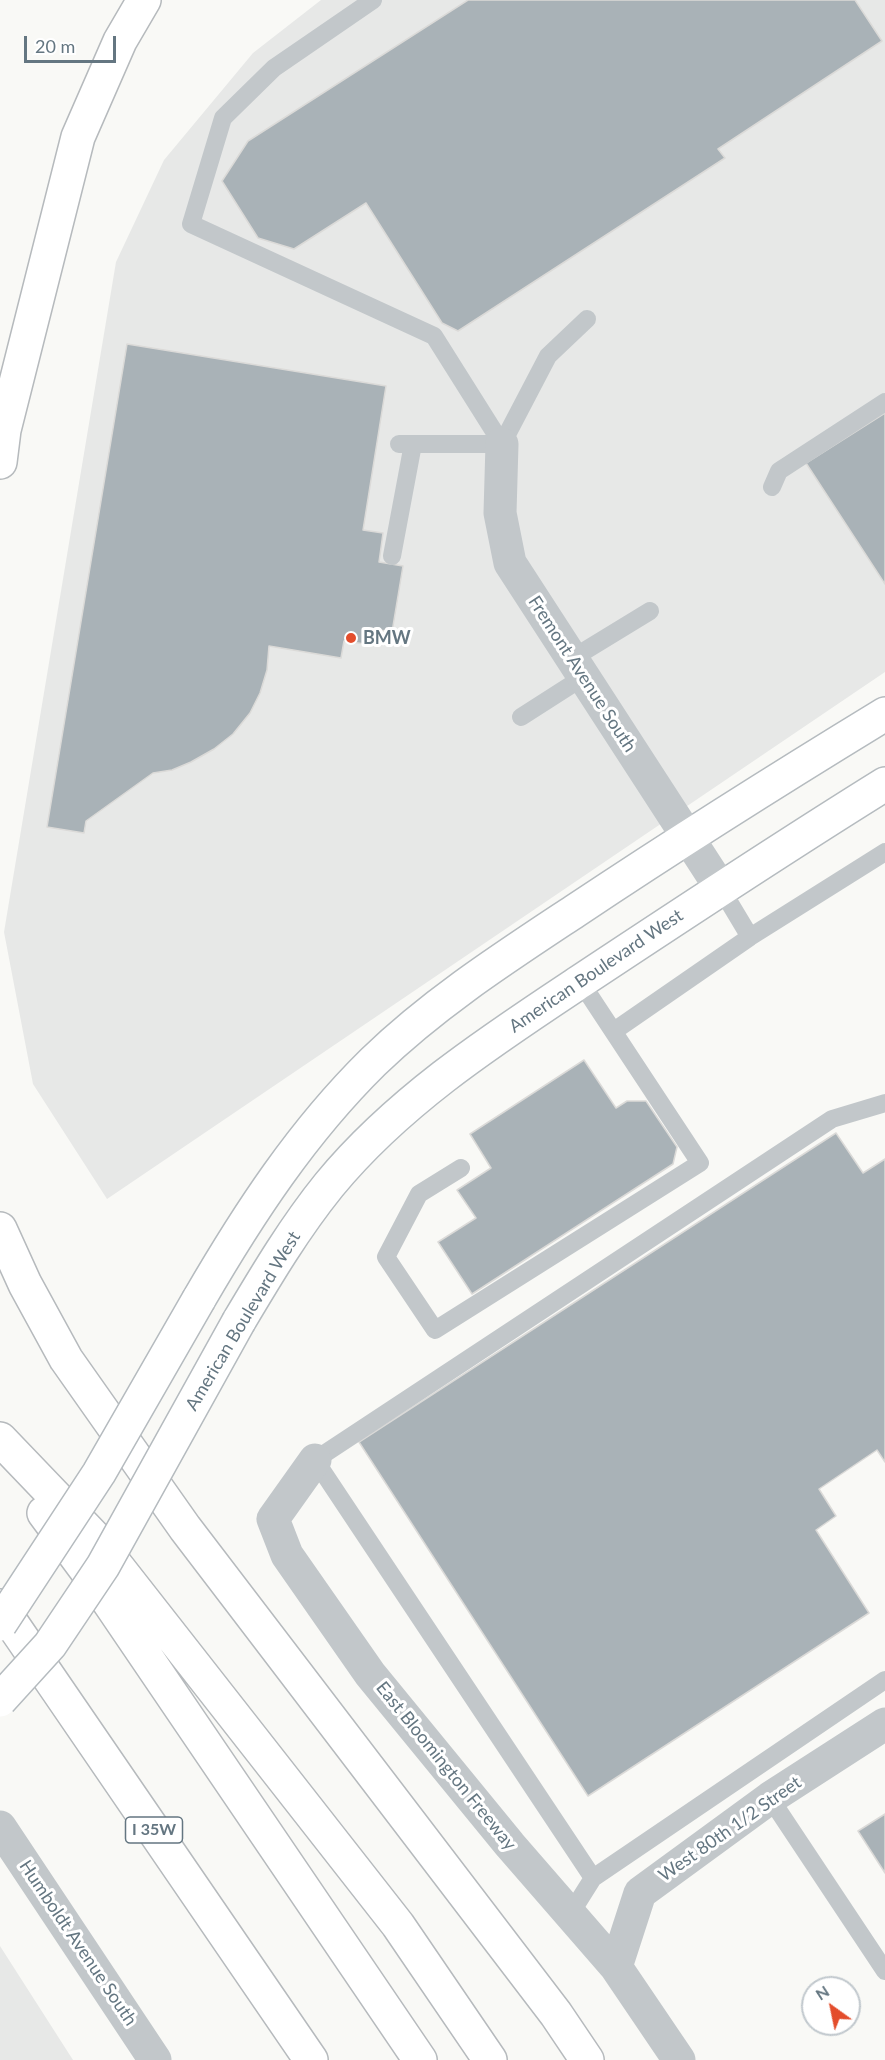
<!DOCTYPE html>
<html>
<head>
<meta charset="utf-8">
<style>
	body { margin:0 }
	#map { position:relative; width:885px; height:2060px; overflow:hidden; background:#f9f9f6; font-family:Lato,sans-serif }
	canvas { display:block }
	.north { position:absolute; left:801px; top:1976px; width:60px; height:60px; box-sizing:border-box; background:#fff; border:2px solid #c1c8cd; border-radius:50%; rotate:327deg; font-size:16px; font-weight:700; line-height:24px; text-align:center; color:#647681 }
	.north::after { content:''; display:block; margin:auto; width:21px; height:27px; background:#e34d2c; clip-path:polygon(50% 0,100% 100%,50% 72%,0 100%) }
	.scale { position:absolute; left:24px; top:36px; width:92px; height:27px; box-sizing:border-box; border:3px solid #647681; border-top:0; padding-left:8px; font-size:18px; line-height:21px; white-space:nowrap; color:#647681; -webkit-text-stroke:4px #fff; paint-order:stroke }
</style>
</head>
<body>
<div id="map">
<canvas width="885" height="2060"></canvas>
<div class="north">N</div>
<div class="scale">20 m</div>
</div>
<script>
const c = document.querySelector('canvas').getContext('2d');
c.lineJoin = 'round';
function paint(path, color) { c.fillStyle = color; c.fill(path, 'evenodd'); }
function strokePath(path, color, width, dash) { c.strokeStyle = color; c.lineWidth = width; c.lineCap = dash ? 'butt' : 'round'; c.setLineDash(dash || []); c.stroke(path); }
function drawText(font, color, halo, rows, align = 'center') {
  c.font = font + ' Lato,sans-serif'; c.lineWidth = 6; c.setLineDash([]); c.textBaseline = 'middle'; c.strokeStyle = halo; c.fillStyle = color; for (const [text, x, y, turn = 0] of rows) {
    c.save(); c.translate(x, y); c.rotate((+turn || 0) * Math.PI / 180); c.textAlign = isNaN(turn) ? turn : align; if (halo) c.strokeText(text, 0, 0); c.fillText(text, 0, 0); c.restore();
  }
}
const built = new Path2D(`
	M 321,0 L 885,0 L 885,672 L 107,1199 L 33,1084 L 4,932 L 116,262 L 164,160 L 253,53 Z
	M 0,1946 L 73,2060 L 0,2060 Z`);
const building = new Path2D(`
	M 468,0 L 855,0 L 882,41 L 718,149 L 725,158 L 458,331 L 442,323 L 366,203 L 294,249 L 258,238 L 222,181 L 248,141 Z
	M 127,344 L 386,386 L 363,530 L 383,533 L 379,562 L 403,566 L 392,632 L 367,628 L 365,644 L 344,641 L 341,658 L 269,646 L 267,670 L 260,693 L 250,713 L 233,734 L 214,749 L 191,762 L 172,770 L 153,773 L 86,821 L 84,833 L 47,827 Z
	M 885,413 L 885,584 L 806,463 Z
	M 584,1060 L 616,1108 L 627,1101 L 646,1101 L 677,1147 L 673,1164 L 472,1294 L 438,1242 L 476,1218 L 457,1190 L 491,1168 L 470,1134 Z
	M 836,1133 L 863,1173 L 885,1159 L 885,1462 L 877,1450 L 819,1489 L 836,1516 L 816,1530 L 869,1613 L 588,1796 L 359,1442 Z
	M 885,1814 L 885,1873 L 858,1831 Z`);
const lane = new Path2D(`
	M 373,0 L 274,68 L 223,118 L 191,224 L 434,336 L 502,444
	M 399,444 L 502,444
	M 502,444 L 548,356 L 587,319
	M 772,487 L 779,471 L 885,402
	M 392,556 L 413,444
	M 573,658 L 650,611
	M 521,717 L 585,676
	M 720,887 L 750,937
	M 614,1031 L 750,937 L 885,852
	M 461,1168 L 419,1194 L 386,1257 L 435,1330 L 700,1163 L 580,981
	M 770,1798 L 885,1971
	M 593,1878 L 315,1460 L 832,1119 L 885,1103
	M 571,1913 L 593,1878 L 885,1680`);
const street = new Path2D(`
	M 502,444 L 500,513 L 510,563 L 720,887
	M 315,1460 L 273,1519 L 287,1555 L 370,1674 L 510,1845 L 616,1967 L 679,2060
	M 0,1827 L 155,2060
	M 616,1967 L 640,1893 L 770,1798 L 885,1724`);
const secondary = new Path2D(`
	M 199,1299 C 249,1213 302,1132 373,1062 C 434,1003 504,958 575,911 C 677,843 780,778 885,714
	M 239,1321 C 267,1274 295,1227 329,1185 C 398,1101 492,1040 581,981 C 682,914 782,848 885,784`);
const highway = new Path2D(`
	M 0,462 L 4,430 L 78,137 L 120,41 L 144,0
	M 0,1229 L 25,1284 L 66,1359 L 185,1528 L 556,2014 L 587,2060
	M 0,1439 L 94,1537 L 398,1925 L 490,2060
	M 44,1513 L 98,1586 L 420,2060
	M 0,1606 L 311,2060`);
const secondaryBridge = new Path2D(`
	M 0,1624 L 99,1473 L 199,1299
	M 0,1700 L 50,1645 L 103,1566 L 239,1321`);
const markers = [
	[351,638,6,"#e34d2c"]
];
const shields = [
	[154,1830,57]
];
const shieldNames = [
	["I 35W",154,1830]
];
const poiNames = [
	["BMW",363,638]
];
const streetNames = [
	["Fremont Avenue South",582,674,57],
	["American Boulevard West",596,971,-34],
	["American Boulevard West",243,1321,-59],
	["East Bloomington Freeway",446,1766,51],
	["West 80th 1/2 Street",730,1829,-35],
	["Humboldt Avenue South",78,1943,56]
];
paint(built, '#e7e8e7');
paint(building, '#a9b2b7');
strokePath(building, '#dbdad8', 1.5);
strokePath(secondary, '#b5bbbf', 36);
strokePath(highway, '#b6babd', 36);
strokePath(lane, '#c2c7ca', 18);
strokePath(street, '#c2c7ca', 33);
strokePath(secondary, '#fff', 33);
strokePath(highway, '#fff', 33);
strokePath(secondaryBridge, '#b5bbbf', 36, []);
strokePath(secondaryBridge, '#fff', 33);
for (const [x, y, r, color] of markers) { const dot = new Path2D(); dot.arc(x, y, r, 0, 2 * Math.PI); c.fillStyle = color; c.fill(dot); strokePath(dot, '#fff', 2); }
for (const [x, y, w] of shields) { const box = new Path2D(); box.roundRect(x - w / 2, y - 13, w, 26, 4.5); c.fillStyle = '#fff'; c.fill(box); strokePath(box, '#647681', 1.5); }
drawText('bold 16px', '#647681', null, shieldNames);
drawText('bold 18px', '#647681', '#fff', poiNames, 'left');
drawText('18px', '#647681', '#fff', streetNames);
</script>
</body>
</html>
